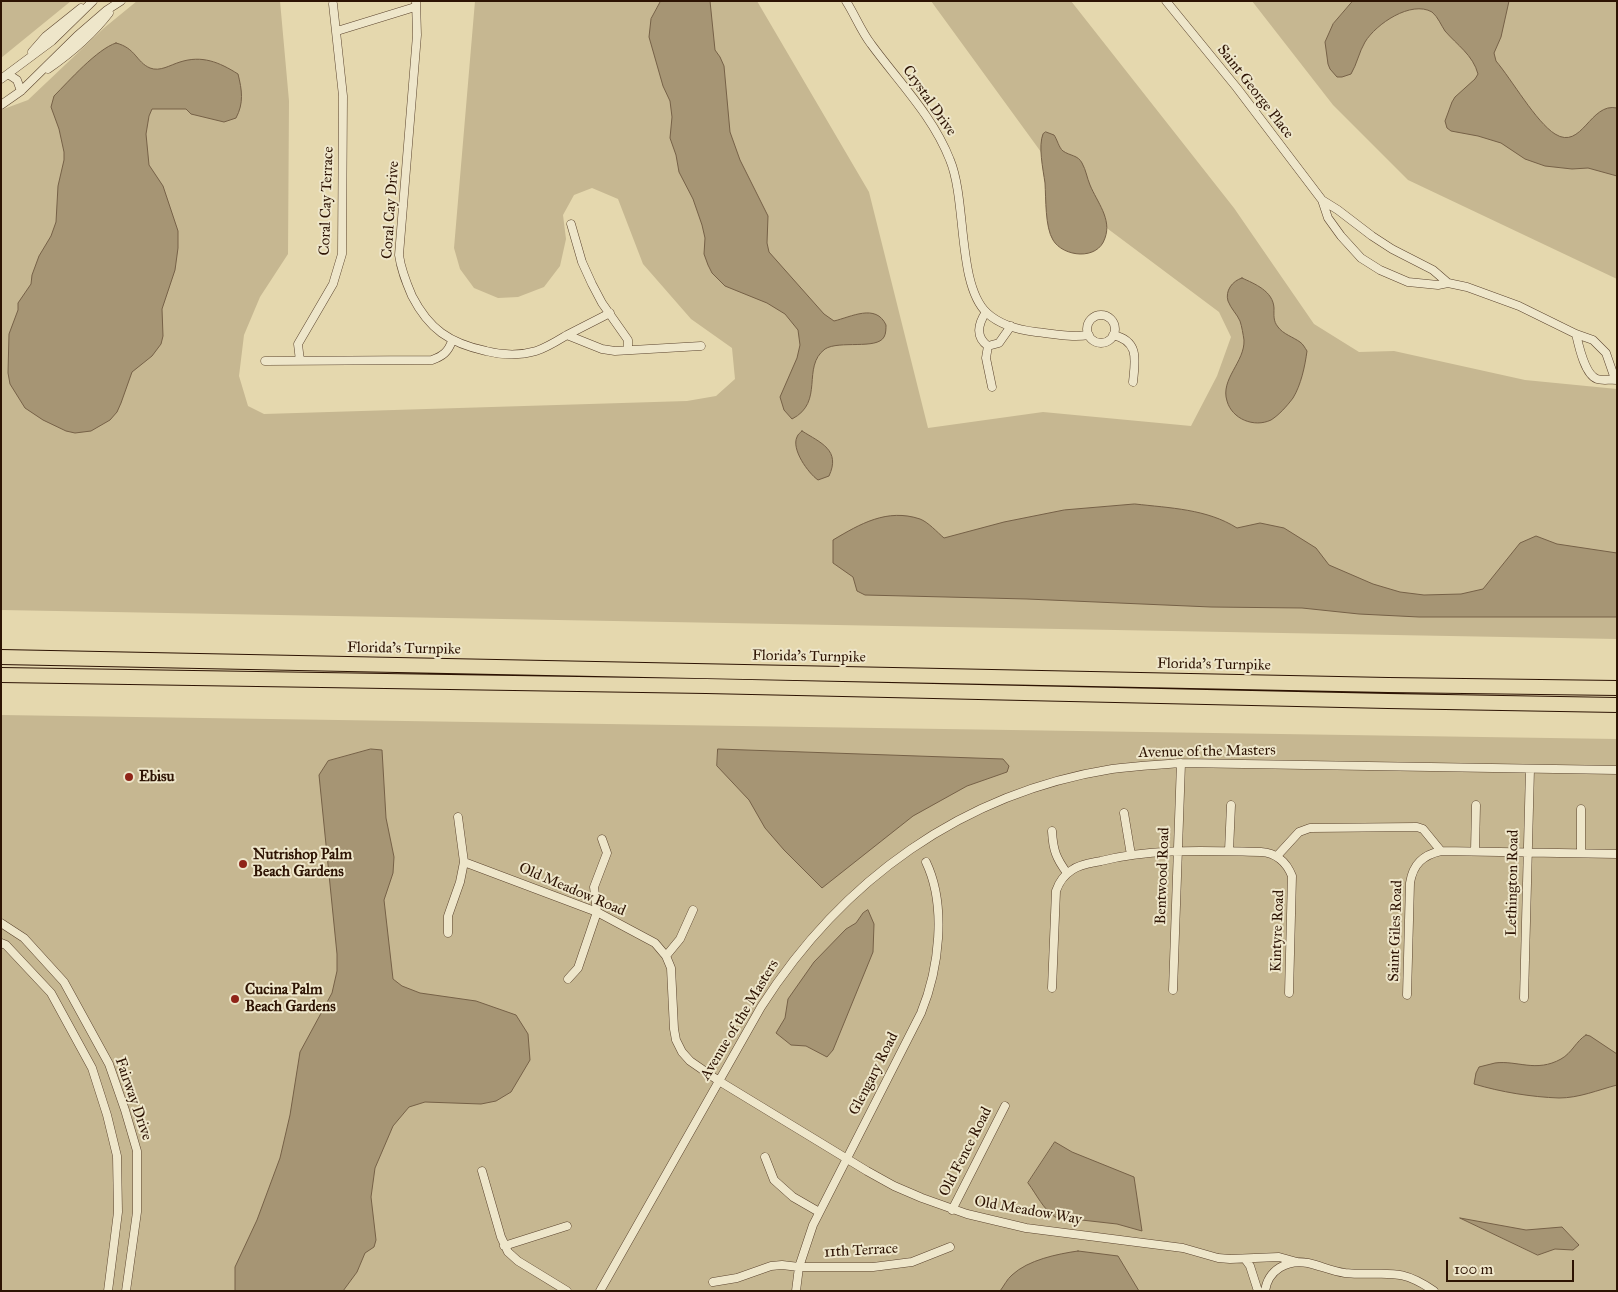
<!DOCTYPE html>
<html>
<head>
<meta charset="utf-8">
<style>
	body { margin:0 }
	#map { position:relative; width:1618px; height:1292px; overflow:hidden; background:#e5d8ae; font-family:"IM FELL Great Primer",serif }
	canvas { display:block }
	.frame { position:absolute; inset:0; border:2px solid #2d1303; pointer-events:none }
	.scale { position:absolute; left:1446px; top:1260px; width:128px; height:22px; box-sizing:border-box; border:2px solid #2d1303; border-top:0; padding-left:6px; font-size:15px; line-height:18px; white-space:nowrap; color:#2d1303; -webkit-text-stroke:4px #eee6ca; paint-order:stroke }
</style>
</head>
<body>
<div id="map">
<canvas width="1618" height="1292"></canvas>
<div class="frame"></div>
<div class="scale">100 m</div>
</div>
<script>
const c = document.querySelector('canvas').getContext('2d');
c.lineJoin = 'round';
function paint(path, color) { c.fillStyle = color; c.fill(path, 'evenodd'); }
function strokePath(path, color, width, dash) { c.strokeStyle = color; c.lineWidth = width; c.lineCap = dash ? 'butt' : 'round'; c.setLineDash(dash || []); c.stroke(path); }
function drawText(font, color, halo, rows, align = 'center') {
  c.font = font + ' "IM FELL Great Primer",serif'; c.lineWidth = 4; c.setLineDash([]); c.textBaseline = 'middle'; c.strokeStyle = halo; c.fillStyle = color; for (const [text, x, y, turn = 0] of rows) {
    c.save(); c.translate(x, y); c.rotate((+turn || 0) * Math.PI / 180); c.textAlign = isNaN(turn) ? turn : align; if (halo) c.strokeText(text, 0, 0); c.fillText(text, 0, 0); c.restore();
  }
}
const green = new Path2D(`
	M 1,1 L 71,1 L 1,58 Z
	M 137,1 L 280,1 L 289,101 L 288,254 L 260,297 L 244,335 L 239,376 L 248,406 L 264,414 L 687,401 L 716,396 L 735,379 L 732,348 L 691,319 L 643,264 L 618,199 L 592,188 L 574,195 L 563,215 L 566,239 L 560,266 L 544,287 L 518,297 L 498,298 L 474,288 L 460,269 L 454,248 L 475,1 L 757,1 L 869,192 L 928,428 L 1043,412 L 1191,426 L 1217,376 L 1231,337 L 1219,312 L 1084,211 L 931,1 L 1071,1 L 1234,208 L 1314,324 L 1359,352 L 1394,351 L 1525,380 L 1617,389 L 1617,639 L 1,610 L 1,110 L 28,100 L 104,28 Z
	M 1252,1 L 1617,1 L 1617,279 L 1408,180 L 1333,105 Z
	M 1,715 L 1617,739 L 1617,1291 L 1,1291 Z`);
const water = new Path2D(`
	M 661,1 L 710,1 L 715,50 L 720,57 L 724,66 L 730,132 L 740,160 L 768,216 L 767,243 L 769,252 L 824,314 L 834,321 C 851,317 876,303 886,325 C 886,328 886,334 884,337 C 877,350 839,340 825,349 C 801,367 825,402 792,419 L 784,410 L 780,397 L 797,358 L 800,345 L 798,330 L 785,314 L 767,303 L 725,286 L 712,273 L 708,265 L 704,254 L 705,238 L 702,225 L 693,199 L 679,172 L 676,155 L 670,138 L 672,117 L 670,101 L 663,86 L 649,37 L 651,19 Z
	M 1353,1 L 1509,1 L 1501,37 L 1494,53 L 1496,61 C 1512,80 1536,122 1555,134 C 1582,151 1590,102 1617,108 L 1617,176 L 1588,168 L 1572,169 L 1545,166 L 1525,159 L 1501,143 L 1478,136 L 1451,131 L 1447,128 L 1445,121 L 1452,102 L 1455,97 L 1475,79 L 1478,74 C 1473,55 1457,45 1445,31 C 1441,25 1438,17 1432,12 C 1411,0 1376,24 1365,42 C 1359,52 1357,64 1351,74 L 1342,77 L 1337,77 L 1330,69 L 1328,64 L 1325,42 L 1333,24 Z
	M 116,43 C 136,48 136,62 150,68 C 160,72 170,65 180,62 C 202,55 219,62 238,74 C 242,90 244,103 236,118 L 224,122 L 191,114 L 186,109 L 152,109 L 149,116 L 146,134 L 149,165 L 163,186 L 178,231 L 178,248 L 175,270 L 162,309 L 163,336 L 161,344 L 152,356 L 132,372 L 121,403 L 117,412 L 110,420 L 91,431 L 75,433 L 66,431 L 43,420 L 25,408 L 10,384 L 8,373 L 9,334 L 18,310 L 18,303 L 31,284 L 32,275 L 39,256 L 51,236 L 56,222 L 58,186 L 64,160 L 64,152 L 59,129 L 51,107 L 54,96 C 69,81 97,49 116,43 Z
	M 1046,132 L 1054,135 C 1057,139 1059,148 1063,151 C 1070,156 1078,155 1082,163 C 1086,170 1087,178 1090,185 C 1097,202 1112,219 1105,238 C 1098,261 1063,257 1053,240 C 1045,227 1046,199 1045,183 C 1043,169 1038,146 1043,134 Z
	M 1242,278 C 1255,284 1273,291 1274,308 C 1274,315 1273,321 1278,327 C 1283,334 1293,337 1300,342 C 1303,344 1305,348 1307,351 C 1305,366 1301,385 1293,398 C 1287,406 1279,415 1271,420 C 1254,428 1232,419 1227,401 C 1220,379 1245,362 1244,340 C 1243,334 1242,327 1240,321 C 1237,314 1231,309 1228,301 C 1225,291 1232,281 1242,278 Z
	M 802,431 C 821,443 841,450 829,476 L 818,480 C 808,473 791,449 797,437 C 798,434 800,433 802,431 Z
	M 1135,504 C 1170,508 1207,509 1237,528 L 1260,523 L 1284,528 L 1316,548 L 1329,565 L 1373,584 L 1400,592 L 1424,595 L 1461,594 L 1483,589 L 1520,543 L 1536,536 L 1557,544 L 1617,553 L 1617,617 L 1419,617 L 1359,614 L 1302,608 L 1211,607 L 1027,599 L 865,595 L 857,591 L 853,577 L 833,563 L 833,540 C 860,524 887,508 920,519 C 928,522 937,532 944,538 L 1004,522 L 1064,510 Z
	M 371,749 L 382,750 L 386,818 L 394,857 L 393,873 L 384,900 L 393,979 L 402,986 L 420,993 L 476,1001 L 516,1015 L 528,1034 L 530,1060 L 511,1092 L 496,1101 L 481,1104 L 425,1102 L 409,1107 L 393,1126 L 375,1168 L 371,1197 L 376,1240 L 374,1247 L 365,1253 L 357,1272 L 343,1291 L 235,1291 L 235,1267 L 257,1220 L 280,1158 L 290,1115 L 300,1052 L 332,993 L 337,971 L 337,954 L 319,775 L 328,761 Z
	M 718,749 L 1003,759 L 1009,766 L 1007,772 L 967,786 L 913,816 L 822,888 L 784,850 L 765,828 L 749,800 L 717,766 Z
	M 868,910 L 874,924 L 873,952 L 833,1050 L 827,1057 L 806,1046 L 791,1045 L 776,1033 L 785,1018 L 788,999 L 814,962 L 846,929 L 856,923 L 863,913 Z
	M 1586,1035 L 1590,1036 L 1617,1054 L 1617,1085 C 1598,1090 1579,1098 1559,1098 C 1531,1097 1501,1092 1474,1084 L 1476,1073 L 1479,1067 C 1484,1066 1490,1064 1495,1063 C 1517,1060 1536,1073 1561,1059 C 1572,1053 1576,1041 1586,1035 Z
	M 1055,1142 L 1072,1152 L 1134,1177 L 1142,1231 L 1117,1224 L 1055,1217 C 1043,1209 1037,1195 1028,1183 Z
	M 1460,1218 L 1526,1230 L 1562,1227 L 1579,1245 L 1573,1250 L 1555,1249 L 1538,1255 Z
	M 1078,1251 L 1118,1256 L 1139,1291 L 1000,1291 C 1004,1286 1007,1279 1012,1275 C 1028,1260 1057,1254 1078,1251 Z`);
const minor = new Path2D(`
	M 416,1 L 417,35 L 399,255 C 401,270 406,282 412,296 C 429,329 449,343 486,351 C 502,355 519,356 536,351 C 546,348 557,341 567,335 L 602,349 L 615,351 L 701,346
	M 846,1 C 855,15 861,31 871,44 C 898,81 933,116 950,160 C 967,201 957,285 987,313 C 1000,325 1019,330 1036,332 C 1054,334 1072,338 1089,335
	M 1166,1 L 1237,88 L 1322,200 L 1338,210 L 1372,236 L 1392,249 L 1433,270 L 1448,283
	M 337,31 L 415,7
	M 32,52 L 46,36 L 81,8
	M 48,69 C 71,53 92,35 109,13
	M 8,74 L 17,80 L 21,91
	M 1,79 L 52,41 L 93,1
	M 1,105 L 21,91 L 77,36 L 107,10 L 121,1
	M 1322,200 L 1328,218 L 1341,236 L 1361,258 L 1380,270 L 1408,282 L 1438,285 L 1448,283 L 1467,287 L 1519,306 L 1576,334 L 1593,340 L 1606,353 L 1615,379
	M 571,224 L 582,262 L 592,284 L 602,303 L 628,340 L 628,350
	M 986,312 C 978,324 975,337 988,346 L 999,343 L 1011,326
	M1087 329a14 14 0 1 1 28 0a14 14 0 1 1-28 0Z
	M 1576,334 C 1579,347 1585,375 1597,379 C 1603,381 1610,379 1617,380
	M 567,335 L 610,313
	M 1113,335 C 1140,341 1135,361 1133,382
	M 988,346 L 986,358 L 992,387
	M 265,361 L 432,360 C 443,356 448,352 452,341
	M 300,361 L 298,344 L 333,284 L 342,254 L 343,96 L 333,4
	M 1581,809 L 1581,853
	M 1124,813 L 1131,855
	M 1052,831 C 1053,850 1056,858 1067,873
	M 1229,851 L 1231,805
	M 1475,851 L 1476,805
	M 1277,856 L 1299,832 L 1310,828 L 1417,827 L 1423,829 L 1441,851
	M 464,862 L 597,912 L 655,943 L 666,956 L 671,968 L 674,1029 L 676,1040 L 682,1052 L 690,1061 L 719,1081 L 867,1171 L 894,1186 L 922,1198 L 967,1214 L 1026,1228 L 1183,1248 L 1218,1258 L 1230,1259 L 1279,1257 L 1297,1262
	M 1,923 L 24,938 L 64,982 L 109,1064 L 125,1110 L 137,1151 L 137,1212 L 126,1291
	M 448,933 L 448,916 L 460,882 L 464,862 L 458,817
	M 1,943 L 6,945 L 51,993 L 92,1068 L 107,1115 L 117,1156 L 118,1212 L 108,1291
	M 666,956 L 680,939 L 693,910
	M 568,979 L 578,968 L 597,912 L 594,887 L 607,853 L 602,839
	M 1052,988 L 1056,891 C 1059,882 1064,875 1072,870 C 1080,864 1091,863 1101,861 C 1153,848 1207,851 1261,852 C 1276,853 1286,861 1292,876 L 1289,993
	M 1173,990 L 1181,763
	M 1407,995 L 1410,883 C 1413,864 1423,855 1441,851 L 1617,854
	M 1524,998 L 1530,769
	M 765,1157 L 774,1180 L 793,1197 L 819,1212
	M 482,1171 L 501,1237 L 508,1252 L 518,1261 L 567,1291
	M 952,1210 L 1005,1106
	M 504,1246 L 567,1226
	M 1245,1259 L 1250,1266 L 1258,1291
	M 713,1282 L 737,1278 L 771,1266 L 782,1265 L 799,1267 L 873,1267 L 912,1262 L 950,1247
	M 600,1291 L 761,1007 C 842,880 962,793 1112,769 C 1135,766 1158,765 1181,763 L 1617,770
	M 796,1291 L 799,1267 L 813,1225 L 921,1013 C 939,969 947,906 926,862
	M 1265,1291 C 1268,1270 1287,1259 1308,1263 C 1321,1266 1332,1271 1345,1273 C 1385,1277 1397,1265 1434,1291`);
const motorway = new Path2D(`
	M 1,657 L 1388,685 L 1617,688
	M 1,675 L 706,686 L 1388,701 L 1617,705`);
const markers = [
	[129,777,5,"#8f2418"],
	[243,864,5,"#8f2418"],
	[235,999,5,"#8f2418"]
];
const streetNames = [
	["Saint George Place",1255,92,52],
	["Crystal Drive",929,101,55],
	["Coral Cay Terrace",327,201,-88],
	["Coral Cay Drive",391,210,-86],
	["Florida's Turnpike",404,649,1],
	["Florida's Turnpike",809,657,1],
	["Florida's Turnpike",1214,665,1],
	["Avenue of the Masters",1207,752,-1],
	["Bentwood Road",1163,876,-88],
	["Lethington Road",1513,883,-89],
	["Old Meadow Road",572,890,23],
	["Kintyre Road",1278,931,-88],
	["Saint Giles Road",1396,931,-88],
	["Avenue of the Masters",740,1020,-59],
	["Glengary Road",874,1074,-63],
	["Fairway Drive",133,1099,71],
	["Old Fence Road",966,1152,-63],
	["Old Meadow Way",1028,1211,10],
	["11th Terrace",861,1251,-3]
];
const poiNames = [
	["Ebisu",139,777],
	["Nutrishop Palm",253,855],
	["Beach Gardens",253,872],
	["Cucina Palm",245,990],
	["Beach Gardens",245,1007]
];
paint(green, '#c6b791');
paint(water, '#a69574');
strokePath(water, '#766147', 1);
strokePath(minor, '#5b442e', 9);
strokePath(motorway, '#2d1303', 16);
strokePath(minor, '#eee6ca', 8);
strokePath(motorway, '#e5d8ae', 14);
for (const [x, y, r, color] of markers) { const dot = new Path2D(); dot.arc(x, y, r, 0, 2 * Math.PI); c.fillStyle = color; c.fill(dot); strokePath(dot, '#eee6ca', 2); }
drawText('15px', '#2d1303', '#eee6ca', streetNames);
drawText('bold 15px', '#2d1303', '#eee6ca', poiNames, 'left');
</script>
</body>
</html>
